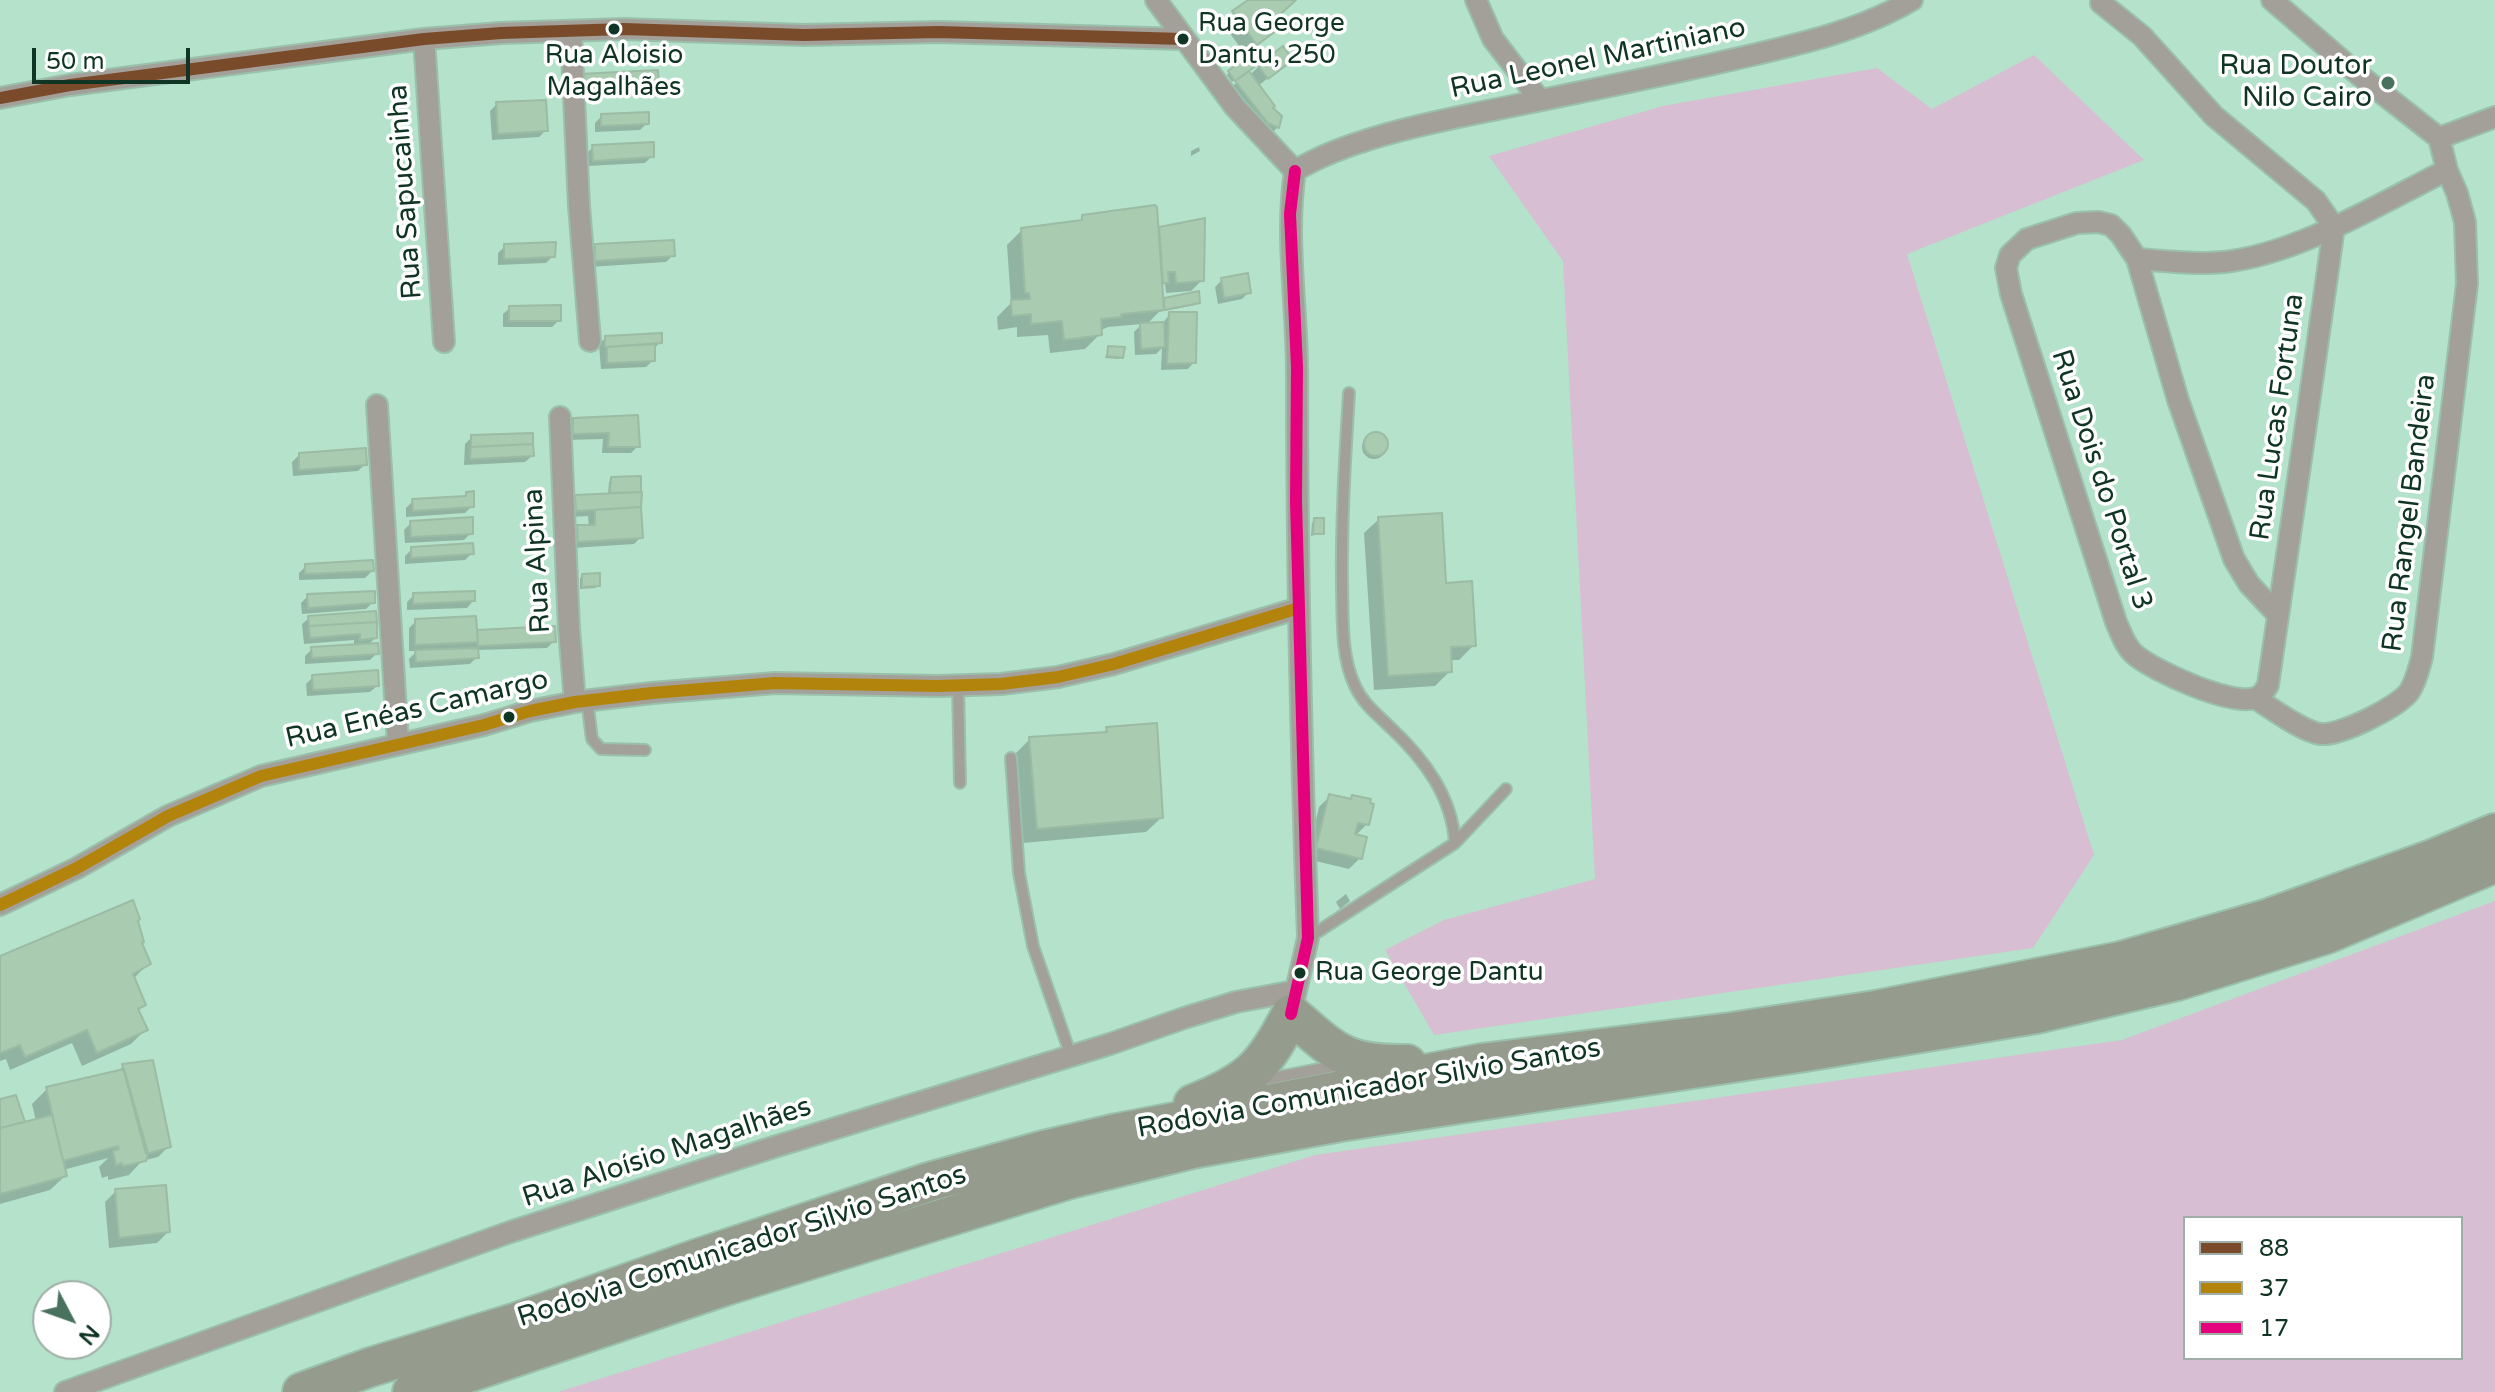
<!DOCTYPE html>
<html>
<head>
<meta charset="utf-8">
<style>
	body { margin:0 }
	#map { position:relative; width:2495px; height:1392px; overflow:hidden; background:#b4e2ca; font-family:"Varela Round",sans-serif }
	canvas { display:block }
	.legend { position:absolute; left:2183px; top:1216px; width:280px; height:144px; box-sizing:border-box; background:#fff; border:2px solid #9faea7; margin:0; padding:10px 14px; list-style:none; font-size:24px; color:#103524 }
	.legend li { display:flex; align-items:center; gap:16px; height:40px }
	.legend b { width:40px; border:2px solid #9faea7 }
	.north { position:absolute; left:32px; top:1280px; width:80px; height:80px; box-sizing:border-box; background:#fff; border:2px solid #9faea7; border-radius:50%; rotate:131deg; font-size:22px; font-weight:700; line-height:32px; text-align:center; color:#103524 }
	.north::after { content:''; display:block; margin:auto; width:28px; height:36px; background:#49725e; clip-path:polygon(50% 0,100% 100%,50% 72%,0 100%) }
	.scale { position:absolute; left:32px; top:48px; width:158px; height:36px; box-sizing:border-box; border:4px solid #103524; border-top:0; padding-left:10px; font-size:24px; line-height:28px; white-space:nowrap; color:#103524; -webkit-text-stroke:6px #fff; paint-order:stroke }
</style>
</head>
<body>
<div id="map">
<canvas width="2495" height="1392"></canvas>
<ul class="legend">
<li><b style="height:10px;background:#7a4b2a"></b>88</li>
<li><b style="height:10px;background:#b2840b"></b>37</li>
<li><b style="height:10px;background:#e5007d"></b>17</li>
</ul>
<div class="north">N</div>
<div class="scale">50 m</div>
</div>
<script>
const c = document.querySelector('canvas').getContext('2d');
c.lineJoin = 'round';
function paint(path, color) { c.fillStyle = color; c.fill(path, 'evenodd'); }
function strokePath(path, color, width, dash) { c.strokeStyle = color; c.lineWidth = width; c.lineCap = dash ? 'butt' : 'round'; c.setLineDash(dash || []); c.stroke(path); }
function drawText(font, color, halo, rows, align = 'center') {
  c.font = font + ' "Varela Round",sans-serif'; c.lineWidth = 7; c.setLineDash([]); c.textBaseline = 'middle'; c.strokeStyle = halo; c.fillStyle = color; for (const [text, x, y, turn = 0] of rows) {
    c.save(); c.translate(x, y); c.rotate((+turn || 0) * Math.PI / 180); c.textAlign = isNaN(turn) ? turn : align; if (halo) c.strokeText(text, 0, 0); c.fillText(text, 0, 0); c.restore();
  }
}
const green = new Path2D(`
	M 2034,55 L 2144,160 L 1907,254 L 2094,855 L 2033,948 L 1434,1035 L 1385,950 L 1444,920 L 1595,879 L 1563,261 L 1489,156 L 1663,106 L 1877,68 L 1932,109 Z
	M 2495,901 L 2495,1392 L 558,1392 L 1315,1155 L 2122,1040 ZM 2185,1218 L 2461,1218 L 2461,1358 L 2185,1358 Z`);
const shadow = new Path2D(`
	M 1251,0 L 1294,0 L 1272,20 L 1277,28 L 1245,54 L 1223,24 Z
	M 1259,66 L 1283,66 L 1258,86 L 1271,108 L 1280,117 L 1278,127 L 1271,134 L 1230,89 L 1240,79 L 1238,77 L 1232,82 L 1227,75 L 1229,72 L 1247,71 L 1250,75 Z
	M 573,83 L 657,85 L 650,92 L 573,97 Z
	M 497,104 L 546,130 L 539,137 L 492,140 L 490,111 Z
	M 602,116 L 647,123 L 640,130 L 595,132 L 595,123 Z
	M 593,147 L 652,156 L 645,163 L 587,166 L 586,154 Z
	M 1199,147 L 1200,151 L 1191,156 L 1191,151 Z
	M 1083,217 L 1157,232 L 1160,229 L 1202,280 L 1191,291 L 1166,293 L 1165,283 L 1160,288 L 1161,303 L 1165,300 L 1198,302 L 1195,305 L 1159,312 L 1146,325 L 1162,324 L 1170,314 L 1194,362 L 1188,369 L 1161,370 L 1162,348 L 1156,354 L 1135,355 L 1134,332 L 1142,324 L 1108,327 L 1099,331 L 1100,334 L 1085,349 L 1050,353 L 1048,335 L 1017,337 L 1017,327 L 998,330 L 997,317 L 1011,303 L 1007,245 L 1022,230 L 1078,223 Z
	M 505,246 L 553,256 L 546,263 L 498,265 L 498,253 Z
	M 596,246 L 673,255 L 666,262 L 589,267 L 589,253 Z
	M 1222,280 L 1249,292 L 1242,299 L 1218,304 L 1215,287 Z
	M 510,308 L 559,320 L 552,327 L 503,327 L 503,314 Z
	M 605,338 L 660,342 L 653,350 L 653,360 L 646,367 L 601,369 L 599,345 Z
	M 1109,348 L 1121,357 L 1119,359 L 1105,358 Z
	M 636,417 L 638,446 L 631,453 L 602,453 L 603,439 L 567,440 L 566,427 L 573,420 Z
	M1362 447a12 12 0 1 1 24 0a12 12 0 1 1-24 0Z
	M 472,437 L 532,456 L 525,462 L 464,465 L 465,444 Z
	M 299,455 L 365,464 L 358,471 L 293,476 L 292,462 Z
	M 612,479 L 639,479 L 641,537 L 634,544 L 572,548 L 571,534 L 578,527 L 589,527 L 588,516 L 570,517 L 569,503 L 576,496 L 608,495 L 609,482 Z
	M 466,494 L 472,506 L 465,513 L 406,517 L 406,508 L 413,501 L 462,498 Z
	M 1379,519 L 1444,585 L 1474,645 L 1459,660 L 1449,660 L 1450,671 L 1435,686 L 1374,690 L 1364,533 Z
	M 1315,520 L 1322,533 L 1311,536 L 1312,523 Z
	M 411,523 L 471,533 L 464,540 L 405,543 L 404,530 Z
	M 412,549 L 472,553 L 465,560 L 405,564 L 405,556 Z
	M 306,566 L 372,571 L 365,578 L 299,580 L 299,573 Z
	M 583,576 L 598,585 L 595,588 L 580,589 L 580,578 Z
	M 414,595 L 473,601 L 467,608 L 407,610 L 407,602 Z
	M 308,596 L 373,602 L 366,609 L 302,614 L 301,603 Z
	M 309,618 L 375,638 L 367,646 L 376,654 L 370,660 L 305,664 L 305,656 L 312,649 L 354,647 L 354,640 L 304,644 L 302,624 Z
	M 416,621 L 475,632 L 554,641 L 547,648 L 477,650 L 477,657 L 470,664 L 410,668 L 409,659 L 417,651 L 409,651 L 409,628 Z
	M 313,677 L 377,686 L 370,692 L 307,696 L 306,684 Z
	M 1107,729 L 1161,818 L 1146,832 L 1023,843 L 1016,753 L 1030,739 L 1102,734 Z
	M 1330,796 L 1367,824 L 1355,836 L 1360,858 L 1349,869 L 1307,859 L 1319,807 Z
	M 1346,894 L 1350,901 L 1340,909 L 1336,902 Z
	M 140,943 L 148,964 L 133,979 L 144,1005 L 137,1012 L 145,1030 L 131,1044 L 82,1066 L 72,1043 L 10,1070 L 6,1059 L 0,1061 L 0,958 Z
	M 123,1066 L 169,1146 L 158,1157 L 142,1161 L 129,1175 L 108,1180 L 108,1176 L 102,1178 L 99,1167 L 108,1158 L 63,1170 L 65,1176 L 50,1190 L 0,1204 L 0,1101 L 23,1124 L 36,1121 L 32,1104 L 47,1089 L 117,1073 Z
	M 116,1191 L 168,1232 L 157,1243 L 109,1248 L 105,1202 Z`);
const building = new Path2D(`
	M 1248,0 L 1296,0 L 1274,20 L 1280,28 L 1257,45 L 1232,11 Z
	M 1283,46 L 1293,60 L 1268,79 L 1258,65 Z
	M 1249,55 L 1257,65 L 1235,81 L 1228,71 Z
	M 658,70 L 659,86 L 579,91 L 579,74 Z
	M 1249,71 L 1275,106 L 1273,108 L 1282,116 L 1279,128 L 1268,123 L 1235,81 Z
	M 546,100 L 548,131 L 498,134 L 496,102 Z
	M 649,112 L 649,124 L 601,126 L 601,114 Z
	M 654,142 L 654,157 L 593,161 L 592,145 Z
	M 1155,205 L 1157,207 L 1164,310 L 1121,314 L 1122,317 L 1101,319 L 1102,335 L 1064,340 L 1062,321 L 1031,324 L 1031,314 L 1012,316 L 1011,300 L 1030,299 L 1029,293 L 1025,293 L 1021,228 L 1082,220 L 1082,215 Z
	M 1205,218 L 1204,281 L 1176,283 L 1175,272 L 1168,272 L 1169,283 L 1163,283 L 1159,227 Z
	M 674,240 L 675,256 L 595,261 L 595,244 Z
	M 556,242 L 555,257 L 504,259 L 504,244 Z
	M 1248,273 L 1251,293 L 1224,298 L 1221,278 Z
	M 1199,291 L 1200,303 L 1164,310 L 1164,298 Z
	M 561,305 L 561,321 L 509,321 L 509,306 Z
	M 1169,312 L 1197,312 L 1196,363 L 1167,364 Z
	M 1164,322 L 1165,347 L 1141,349 L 1140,323 Z
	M 662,333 L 662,343 L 605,347 L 605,336 Z
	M 655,344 L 655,361 L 607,363 L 607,347 Z
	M 1108,346 L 1125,347 L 1123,358 L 1107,356 Z
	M 638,415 L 640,447 L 608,447 L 609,433 L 573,434 L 573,418 Z
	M1364 444a12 12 0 1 1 24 0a12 12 0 1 1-24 0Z
	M 533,433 L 533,444 L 471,447 L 471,435 Z
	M 533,444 L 534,456 L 470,459 L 471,447 Z
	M 366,448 L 367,465 L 299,470 L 299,453 Z
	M 641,476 L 641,492 L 610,493 L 611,477 Z
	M 474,491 L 474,507 L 413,511 L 412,499 L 466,496 L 466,492 Z
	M 642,492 L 641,507 L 576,511 L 575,495 Z
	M 641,507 L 643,538 L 578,542 L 577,525 L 595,525 L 595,510 Z
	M 1442,513 L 1446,583 L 1472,581 L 1476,646 L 1451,647 L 1452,672 L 1388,676 L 1378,517 Z
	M 473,517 L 473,534 L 411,537 L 410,521 Z
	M 1314,518 L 1324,518 L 1324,534 L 1313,534 Z
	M 473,543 L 474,554 L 411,558 L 411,547 Z
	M 373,560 L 374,571 L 305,574 L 305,564 Z
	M 600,573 L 600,586 L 582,587 L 582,574 Z
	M 375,591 L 375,603 L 308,608 L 307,594 Z
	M 475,591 L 475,601 L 413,604 L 413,593 Z
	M 376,611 L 377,622 L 309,626 L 308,616 Z
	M 476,616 L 478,642 L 415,645 L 415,619 Z
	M 377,622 L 377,638 L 360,640 L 360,634 L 310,638 L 309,626 Z
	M 555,626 L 556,642 L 478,646 L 477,630 Z
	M 378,643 L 379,654 L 312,658 L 311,647 Z
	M 478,648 L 479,658 L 416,662 L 415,650 Z
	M 378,670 L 379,686 L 313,690 L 312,675 Z
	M 1157,723 L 1163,818 L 1037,829 L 1029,737 L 1107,732 L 1106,727 Z
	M 1329,794 L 1351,799 L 1352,795 L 1371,799 L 1370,803 L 1374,804 L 1369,825 L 1358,823 L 1355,834 L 1367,837 L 1362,859 L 1316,848 Z
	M 133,900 L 140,919 L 138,921 L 144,942 L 142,943 L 151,964 L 133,974 L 146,1005 L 138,1009 L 148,1030 L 97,1053 L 87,1030 L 25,1057 L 20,1045 L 0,1053 L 0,956 Z
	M 153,1060 L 171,1147 L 146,1154 L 122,1064 Z
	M 124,1069 L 148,1153 L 146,1161 L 123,1166 L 122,1163 L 116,1165 L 113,1151 L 119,1149 L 118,1146 L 63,1161 L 46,1087 Z
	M 16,1095 L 25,1122 L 0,1128 L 0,1099 Z
	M 52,1115 L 67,1176 L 0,1194 L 0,1128 Z
	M 166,1185 L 170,1232 L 119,1238 L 115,1189 Z`);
const service = new Path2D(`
	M 1349,393 C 1345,458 1341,524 1342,589 C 1343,622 1341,656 1355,686 C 1363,704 1378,715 1391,728 C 1424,759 1452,796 1455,843
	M 958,685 L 960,783
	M 587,700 L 592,739 L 601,749 L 645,750
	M 1011,758 L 1019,873 L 1033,946 L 1071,1056
	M 1308,938 L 1455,843 L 1506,789
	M 1262,1080 L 1340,1065`);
const minor = new Path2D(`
	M 1156,0 L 1235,107 L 1295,171
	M 1476,0 L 1493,39 L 1540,100
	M 2272,0 L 2359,75 L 2439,138
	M 2101,3 L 2142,36 L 2214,116 L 2316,201 L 2334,227
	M 571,31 L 579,206 L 590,341
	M 424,39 L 444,342
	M 0,98 L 70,85 L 424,39 L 501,33 L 624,29 L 804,35 L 939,32 L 1183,39
	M 2439,138 L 2495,117
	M 1295,171 C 1341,142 1419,125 1473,114 C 1560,96 1648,79 1735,59 C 1795,45 1858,32 1912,0
	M 2137,259 C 2166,261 2196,265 2224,262 C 2298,254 2381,203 2447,170
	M 377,405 L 398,744
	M 560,417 L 569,629 L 575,702
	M 2278,615 L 2249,584 L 2234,559 L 2178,400 L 2137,259 L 2121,235 L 2111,225 L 2098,222 L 2077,223 L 2027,239 L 2010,255 L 2006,268 L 2011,294 L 2116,622 C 2121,633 2125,646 2134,654 C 2153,671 2231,706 2255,698 C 2262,696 2265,690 2268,685 C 2290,532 2313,380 2334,227
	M 2255,698 C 2271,708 2303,732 2321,734 C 2340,736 2398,707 2409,692 C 2416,682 2419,668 2422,657 L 2467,284 L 2465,222 L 2457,193 L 2447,170 L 2439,138
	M 0,905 L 77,868 L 168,816 L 261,776 L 484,725 L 530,711 L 575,702 L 652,693 L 775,683 L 938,686 L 1001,684 L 1058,677 L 1114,664 L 1299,608
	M 1293,1004 L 1308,938 C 1301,749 1297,560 1297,372 C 1297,305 1285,237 1295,171
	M 65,1392 L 510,1232 L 774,1147 L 1110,1044 L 1184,1018 L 1236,1002 L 1295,991`);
const motorway = new Path2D(`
	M 1193,1104 C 1249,1082 1264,1067 1291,1014 C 1336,1053 1345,1065 1407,1064
	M 302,1392 L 371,1367 L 517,1322 L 699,1258 L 929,1182 L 1044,1150 L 1117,1133 L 1482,1063 L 1731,1032 L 1876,1010 L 2121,961 L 2266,919 L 2435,858 L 2495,833
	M 412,1392 L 725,1286 L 1070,1179 L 1192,1149 L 1340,1122 L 1805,1052 L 2036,1014 L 2177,981 L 2327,934 L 2495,863`);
const bus1 = new Path2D(`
	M 0,98 L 70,85 L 424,39 L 501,33 L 624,29 L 804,35 L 939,32 L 1183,39`);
const bus2 = new Path2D(`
	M 0,905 L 77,868 L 168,816 L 261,776 L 484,725 L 530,711 L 575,702 L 652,693 L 775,683 L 938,686 L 1001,684 L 1058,677 L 1114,664 L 1299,608`);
const bus3 = new Path2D(`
	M 1291,1014 L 1308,938 L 1296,501 L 1297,367 L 1290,214 L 1295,171`);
const markers = [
	[614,29,7,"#103524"],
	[1183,39,7,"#103524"],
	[2388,83,8,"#49725e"],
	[509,717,7,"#103524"],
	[1300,973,7,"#103524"]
];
const busNames = [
	["Rua George",1198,24],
	["Dantu, 250",1198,56],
	["Rua Aloisio",614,56,"center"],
	["Magalhães",614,88,"center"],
	["Rua George Dantu",1315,973]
];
const streetNames = [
	["Rua Leonel Martiniano",1598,59,-12],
	["Rua Sapucainha",406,192,-94],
	["Rua Lucas Fortuna",2278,417,-82],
	["Rua Dois do Portal 3",2101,480,72],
	["Rua Rangel Bandeira",2410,513,-83],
	["Rua Alpina",538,561,-93],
	["Rua Enéas Camargo",417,710,-13],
	["Rodovia Comunicador Silvio Santos",1369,1089,-10],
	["Rua Aloísio Magalhães",667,1153,-18],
	["Rodovia Comunicador Silvio Santos",742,1247,-18]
];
const poiNames = [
	["Rua Doutor",2372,67],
	["Nilo Cairo",2372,99]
];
paint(green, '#d8bed2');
paint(shadow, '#0003');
paint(building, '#a9cbb0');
strokePath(building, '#9cbba4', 2);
strokePath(service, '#9ac0ac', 14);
strokePath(minor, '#9ac0ac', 24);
strokePath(motorway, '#9ac0ac', 42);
strokePath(service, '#a3a099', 10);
strokePath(minor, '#a3a099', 20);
strokePath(motorway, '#959c8e', 38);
strokePath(bus1, '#7a4b2a', 12);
strokePath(bus2, '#b2840b', 12);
strokePath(bus3, '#e5007d', 12);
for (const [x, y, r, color] of markers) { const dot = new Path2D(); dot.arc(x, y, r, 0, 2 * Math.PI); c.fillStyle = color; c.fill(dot); strokePath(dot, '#fff', 3); }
drawText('26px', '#103524', '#fff', busNames, 'left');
drawText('28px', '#103524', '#fff', streetNames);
drawText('28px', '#103524', '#fff', poiNames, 'right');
</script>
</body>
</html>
